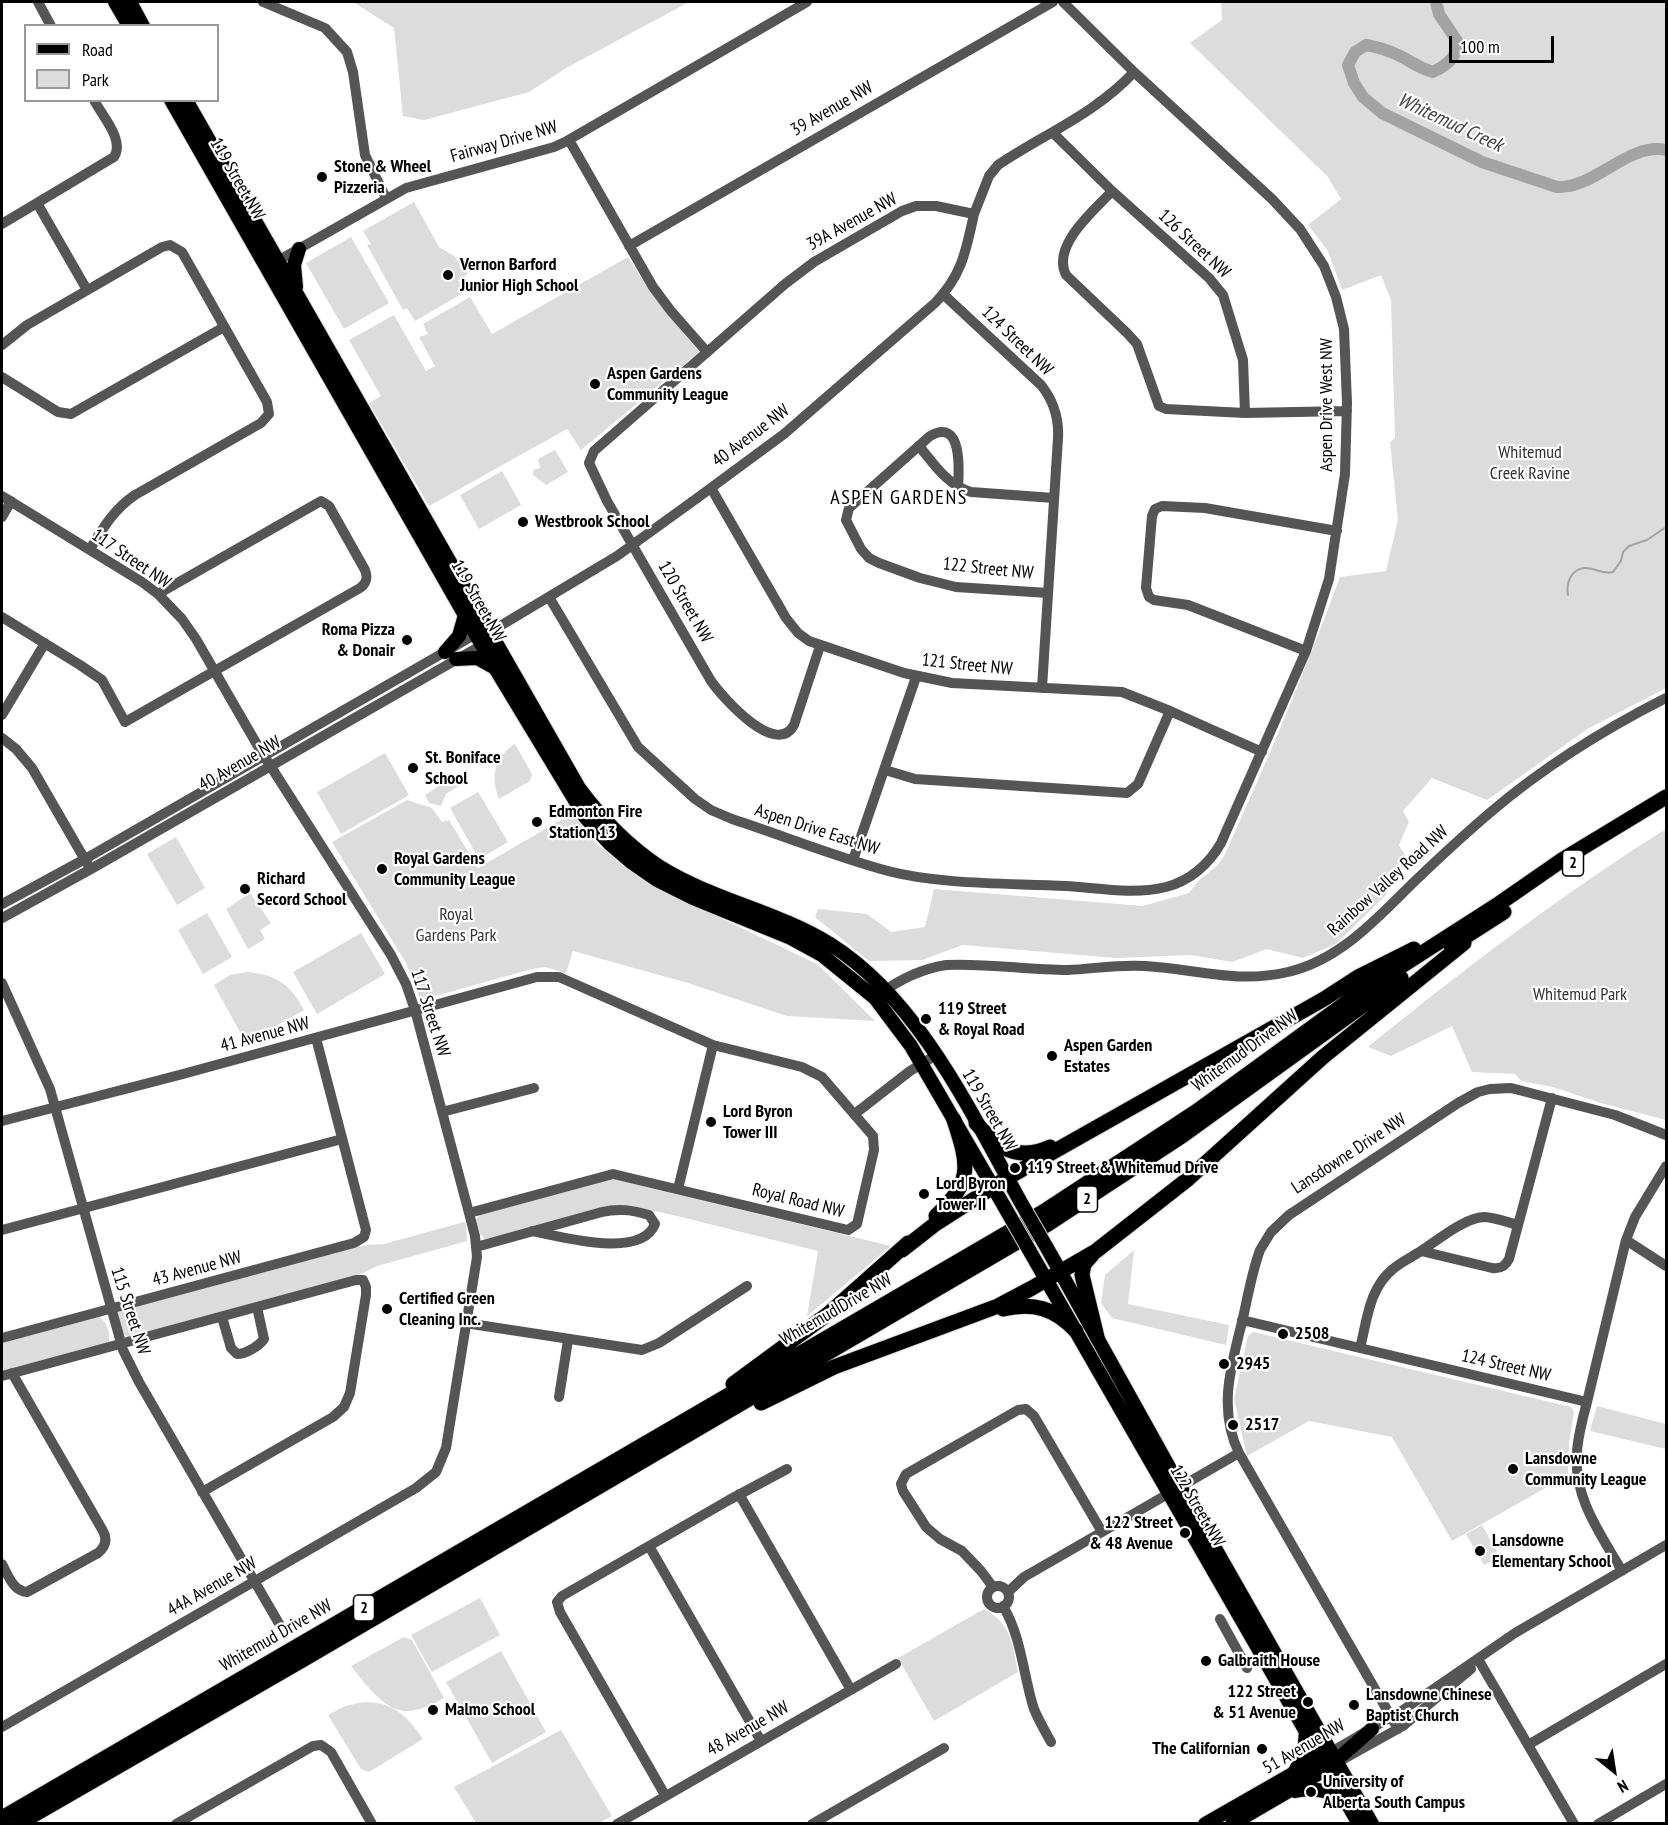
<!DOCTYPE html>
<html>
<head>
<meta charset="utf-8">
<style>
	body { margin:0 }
	#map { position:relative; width:1668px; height:1825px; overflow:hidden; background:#fff; font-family:"PT Sans Narrow",sans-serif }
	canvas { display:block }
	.frame { position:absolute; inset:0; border:3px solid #000; pointer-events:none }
	.legend { position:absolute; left:24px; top:24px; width:195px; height:78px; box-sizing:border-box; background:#fff; border:2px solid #999; margin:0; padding:8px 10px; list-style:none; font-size:18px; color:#000 }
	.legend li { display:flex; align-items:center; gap:12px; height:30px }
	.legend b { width:30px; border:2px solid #999 }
	.north { position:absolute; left:1584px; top:1741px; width:60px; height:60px; -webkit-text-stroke:4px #fff; paint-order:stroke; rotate:150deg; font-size:16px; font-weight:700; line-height:24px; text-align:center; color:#000 }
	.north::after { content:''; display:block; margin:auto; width:21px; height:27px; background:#000; clip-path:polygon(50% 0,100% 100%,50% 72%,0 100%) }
	.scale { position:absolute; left:1449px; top:36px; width:105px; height:27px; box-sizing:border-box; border:3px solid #000; border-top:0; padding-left:8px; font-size:18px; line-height:21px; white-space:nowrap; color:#000; -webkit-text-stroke:4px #fff; paint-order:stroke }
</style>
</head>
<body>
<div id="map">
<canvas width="1668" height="1825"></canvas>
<div class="frame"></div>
<ul class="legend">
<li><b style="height:8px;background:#000"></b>Road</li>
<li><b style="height:16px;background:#dcdcdc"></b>Park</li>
</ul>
<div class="north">N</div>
<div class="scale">100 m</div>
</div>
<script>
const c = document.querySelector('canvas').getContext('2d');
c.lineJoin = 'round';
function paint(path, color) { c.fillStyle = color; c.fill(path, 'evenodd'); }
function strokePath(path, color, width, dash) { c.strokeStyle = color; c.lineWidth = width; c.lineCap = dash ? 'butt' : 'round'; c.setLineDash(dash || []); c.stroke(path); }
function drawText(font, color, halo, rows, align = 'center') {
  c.font = font + ' "PT Sans Narrow",sans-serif'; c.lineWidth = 4.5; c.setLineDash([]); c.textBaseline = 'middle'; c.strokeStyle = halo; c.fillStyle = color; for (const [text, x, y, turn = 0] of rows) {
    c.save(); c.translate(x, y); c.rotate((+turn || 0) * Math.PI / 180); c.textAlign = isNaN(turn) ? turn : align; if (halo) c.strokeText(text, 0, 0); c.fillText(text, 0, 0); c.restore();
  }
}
const green = new Path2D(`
	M 353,2 L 689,2 L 568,67 L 529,92 L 424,120 L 403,116 L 394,28 Z
	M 1221,2 L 1666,2 L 1666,688 L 1589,728 L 1487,800 L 1432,778 L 1403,811 L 1409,822 L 1399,845 L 1408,860 L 1385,896 L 1336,944 L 1303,958 L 1267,949 L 1232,962 L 1191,955 L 1116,958 L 963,945 L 922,960 L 869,961 L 815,917 L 818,909 L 867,914 L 891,932 L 925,927 L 934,889 L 1143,906 L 1189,893 L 1199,880 L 1217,866 L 1224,856 C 1266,764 1305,672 1340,577 L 1386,571 L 1398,520 L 1390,442 L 1395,438 L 1391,300 L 1381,275 L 1342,290 L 1328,251 L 1308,225 L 1341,199 L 1328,177 L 1190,43 L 1222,20 Z
	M 414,202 L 439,247 L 454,256 L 468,274 L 458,280 L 465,292 L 415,321 L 407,308 L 403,310 L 367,245 L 371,244 L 363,231 Z
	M 351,237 L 389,303 L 344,329 L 306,263 Z
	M 628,257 L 651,293 L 699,352 L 581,450 L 567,429 L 429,506 L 369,403 L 381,396 L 349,340 L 394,315 L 426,371 L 435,366 L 419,337 L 428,334 L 423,324 L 470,297 L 492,334 Z
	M 555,450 L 568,472 L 546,485 L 533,475 L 533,470 L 540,468 L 538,459 Z
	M 502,471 L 521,505 L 479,529 L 460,495 Z
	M 515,744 L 532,774 L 530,781 L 499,799 C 490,777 495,756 515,744 Z
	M 385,753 L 409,795 L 341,834 L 317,792 Z
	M 448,780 L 459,786 L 446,794 L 441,806 L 429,803 L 425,795 Z
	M 478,792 L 508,842 L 479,859 L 450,808 Z
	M 407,800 L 432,808 L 442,822 L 449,820 L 478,868 L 573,813 L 590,838 L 622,865 L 649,884 L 817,964 L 875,1021 L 787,1016 L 688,983 L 573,951 L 566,973 L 545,967 L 532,969 L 421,1000 L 406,963 L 332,842 Z
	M 1666,829 L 1666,1120 L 1601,1103 L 1553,1087 L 1521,1081 L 1515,1074 L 1472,1072 L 1452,1026 L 1391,1056 L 1368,1047 C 1463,970 1562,894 1666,829 Z
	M 176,837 L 205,888 L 177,905 L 147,854 Z
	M 250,893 L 271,923 L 260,930 L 265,939 L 248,949 L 226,909 Z
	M 207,913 L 232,957 L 203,974 L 178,930 Z
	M 361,933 L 385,974 L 317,1014 L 293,972 Z
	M 248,972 C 277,975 290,984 304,1010 L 246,1043 L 214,985 L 230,975 Z
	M 612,1179 L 891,1246 L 807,1316 L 818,1251 L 677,1216 L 630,1206 L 485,1239 L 480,1234 L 476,1220 L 479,1215 Z
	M 464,1222 L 466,1224 L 467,1241 L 377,1266 L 361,1274 L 128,1337 L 121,1333 L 118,1313 L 120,1311 L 366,1245 L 384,1244 Z
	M 1134,1250 L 1128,1304 L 1229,1325 L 1226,1345 L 1112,1318 L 1101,1303 L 1105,1275 Z
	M 99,1317 C 107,1321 110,1333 109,1342 L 2,1371 L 2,1343 Z
	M 1253,1332 L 1571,1407 L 1574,1412 L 1569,1443 L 1568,1475 L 1452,1541 L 1392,1437 L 1309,1421 L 1247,1456 L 1234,1399 L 1248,1336 Z
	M 1597,1406 L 1666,1424 L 1666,1449 L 1590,1431 Z
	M 1482,1525 L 1500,1557 L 1484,1565 L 1466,1534 Z
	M 480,1598 L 500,1635 L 432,1672 L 411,1635 Z
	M 984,1609 C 1012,1624 1012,1644 1018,1672 L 934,1721 L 898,1658 Z
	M 404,1637 L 412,1640 L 444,1698 C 433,1704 418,1712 404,1711 C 383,1709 363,1681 351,1666 Z
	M 501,1651 L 546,1732 L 492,1763 L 446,1682 Z
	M 364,1702 C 394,1702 407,1716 423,1739 L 369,1772 L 361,1769 L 328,1715 L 345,1706 Z
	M 561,1730 L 612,1816 L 599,1823 L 476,1823 L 454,1787 Z`);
const stream = new Path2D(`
	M 1568,595 C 1566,584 1570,570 1584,568 C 1594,567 1602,575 1613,572 L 1621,561 L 1623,552 L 1629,546 L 1647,540 L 1666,527`);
const river = new Path2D(`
	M 1436,2 L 1439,14 L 1457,41 C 1458,57 1447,65 1433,72 C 1416,67 1413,62 1398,55 C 1388,50 1377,47 1366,45 L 1355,52 L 1348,65 L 1354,83 L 1363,97 L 1382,113 L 1482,162 L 1557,187 C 1595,189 1628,142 1666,150`);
const minor = new Path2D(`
	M 38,2 L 51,26
	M 263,2 L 325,28 L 347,52 L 353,72 L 365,155 L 386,198
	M 1053,133 L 1112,191 L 1209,278 L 1223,295 L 1243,360 L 1245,413
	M 569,140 L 653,287 L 671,311 L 707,352
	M 1112,191 C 1095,210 1051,245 1066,275 L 1127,333 L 1137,344 L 1159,406 L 1166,409 L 1245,413 L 1347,411
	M 37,203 L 87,290
	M 2,224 L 114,157 C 125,140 102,116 94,100
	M 629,246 L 1053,2
	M 272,264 L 406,188 L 554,147 L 565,142 L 807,2
	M 944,295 L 1041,385 C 1053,400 1059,419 1058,438 L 1042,688
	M 2,345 L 27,325 L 162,247 L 170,245 L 182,252 L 267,402 L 269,414 L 261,423 L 135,495 C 114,509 103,528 90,549
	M 2,377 L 58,412 L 71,414 L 224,327
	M 919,446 C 934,464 947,485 971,492 L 1054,498
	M 711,488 L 786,618 L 798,633 L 809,641 L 904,673 L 952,683 L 1122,692 L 1170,711 L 1262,752
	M 958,488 C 959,471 963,417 930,436 L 849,508 L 846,520 L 861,549 L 869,558 L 879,563 L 920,578 L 956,587 L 1048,593
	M 2,496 L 142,582 L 158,594 L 182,619 L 196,639 L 259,748 L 391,955 L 406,984 L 415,1010 L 469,1213 L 475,1236 L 477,1257 L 446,1448 L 436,1472 L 416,1488 L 2,1727
	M 2,517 L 11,501
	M 549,597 L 638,747 L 695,799 L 711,810 L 732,819 C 784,836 836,857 888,871 C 942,885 1010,883 1066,886 C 1098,888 1134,895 1166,887 C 1190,881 1209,864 1221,843 L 1306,651 L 1329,579 L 1345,474 L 1347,403 L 1344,329 L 1336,297 L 1324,266 L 1300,229 L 1272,199 L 1134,72 L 1063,2
	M 2,617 L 80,665 L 102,680 L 125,722 L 360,588 C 367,583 368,578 365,570 L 329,506 L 321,501 L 158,594
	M 820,646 L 794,725 C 776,758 723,698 711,681 L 607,501 L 589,463 L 594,451 L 785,284 L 814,262 L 902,211 L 916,206 L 936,206 L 974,214 L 989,176 L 998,165 C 1044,134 1095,114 1134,72
	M 1306,651 L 1188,605 L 1154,600 L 1149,597 L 1146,588 L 1152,516 L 1155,509 L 1162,506 L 1205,508 L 1337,531
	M 2,715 L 45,643
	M 2,738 L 16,749 L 32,768 L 88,865
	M 885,770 L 915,779 L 1127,793 L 1138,784 L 1170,711
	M 853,860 L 916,677
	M 2,904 L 85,859 L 469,638 L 490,632 L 617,556 L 700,496 L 784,434 L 935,303 C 962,275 966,251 974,214
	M 2,918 L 91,869 L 475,649 L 482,644 L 485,640
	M 2,983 L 50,1089 L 123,1350 L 139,1382 L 281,1627
	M 880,994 C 900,979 921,969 946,965 C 987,963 1027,970 1068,970 C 1093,969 1119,964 1145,966 C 1196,969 1236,984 1288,972 C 1341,960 1378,917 1415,881 C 1440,857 1466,833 1492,811 C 1545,766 1605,729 1666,698
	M 442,1112 L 534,1088
	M 856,1113 L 910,1071 L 936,1055
	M 2,1121 L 183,1074 L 537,977 L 559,977 L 713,1045 L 802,1067 L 822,1077 L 873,1136 L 874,1150 L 857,1224 L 848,1230 L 613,1174 L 469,1213
	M 678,1189 L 713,1045
	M 2,1230 L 342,1139
	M 1626,1240 L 1666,1266
	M 476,1247 L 602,1212 C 619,1208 632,1210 649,1215 L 655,1224 C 641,1260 560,1236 532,1231
	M 1421,1251 C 1438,1240 1465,1217 1485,1217 C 1496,1218 1507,1222 1518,1225
	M 222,1317 L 231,1348 L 237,1354 C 246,1354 259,1346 264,1339 L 257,1307
	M 1242,1320 L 1587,1402 C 1583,1418 1578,1435 1577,1452 C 1573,1497 1600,1533 1622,1571
	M 465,1323 L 642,1350 L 659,1343 L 747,1286
	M 2,1338 L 354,1243 L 364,1237 L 366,1230 L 316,1038
	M 1360,1348 C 1367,1321 1369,1288 1393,1269 C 1401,1262 1412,1257 1421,1251 L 1492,1268 C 1500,1269 1505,1267 1509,1259 L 1552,1098
	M 2,1376 L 356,1280 L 363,1280 L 366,1287 L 366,1295 L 350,1393 L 344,1407 L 333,1417 L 202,1492
	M 559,1397 L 568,1340
	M 1587,1402 L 1626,1240 L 1635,1217 L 1666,1166
	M 739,1494 L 851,1690
	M 649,1546 L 761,1741
	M 2,1564 C 8,1575 13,1591 27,1592 L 98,1553 C 105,1547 108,1540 103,1531 L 12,1373
	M987 1597a11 11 0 1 1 22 0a11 11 0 1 1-22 0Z
	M 993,1587 L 981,1571 L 962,1551 L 940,1539 L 926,1527 L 903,1491 L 901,1484 L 906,1474 L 1018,1410 L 1026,1409 L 1034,1416 L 1102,1532
	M 1008,1592 L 1024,1577 L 1239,1453
	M 1003,1606 C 1022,1638 1023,1675 1034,1709 C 1039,1721 1045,1731 1051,1742
	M 1220,1619 L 1247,1668
	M 1478,1659 L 1574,1824
	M 1398,1729 L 1239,1453 C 1217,1408 1232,1363 1243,1318 C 1248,1295 1252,1272 1260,1250 L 1271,1232 L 1289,1215 L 1458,1103 L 1478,1092 L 1490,1089 L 1511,1088 L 1615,1115 L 1666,1135
	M 1528,1745 L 1666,1664
	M 1331,1752 L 1403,1710 L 1515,1633 L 1666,1545
	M 1342,1760 L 1403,1726 L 1471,1669
	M 665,1795 L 560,1612 L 557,1602 L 562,1596 L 729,1500 L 787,1469
	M 176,1824 L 313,1746 L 321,1745 L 331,1752 L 372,1824
	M 617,1824 L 896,1664
	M 812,1824 L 944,1748
	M 1598,1824 L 1666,1784`);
const major = new Path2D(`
	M 115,2 L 129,26
	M 130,2 L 143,26
	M 171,100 L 495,668 L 585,817 L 610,844 L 631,862 L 657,880 L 693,898 L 791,938 L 822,955 L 875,998 L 911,1046 L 1004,1206
	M 186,100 L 579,788 C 602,819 628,846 660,867 C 713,900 777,911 830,944 C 918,999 971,1112 1020,1201
	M 296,287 L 294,265 L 299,249
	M 445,652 L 459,636 L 465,615
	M 456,659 L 477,658 L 495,668
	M 1051,1255 L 1175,1478 L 1372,1824
	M 1036,1262 L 1359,1824
	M 1331,1765 L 1372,1729
	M 1294,1773 L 1304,1755 L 1306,1730
	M 1295,1791 C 1313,1787 1327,1791 1345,1798
	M 1205,1824 L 1329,1753
	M 1232,1824 L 1335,1764`);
const highway = new Path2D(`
	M 1451,946 L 1504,912
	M 976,1123 C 997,1147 1016,1162 1050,1147
	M 936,1216 C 973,1181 969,1166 954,1120
	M 902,1250 L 934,1225 L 1007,1178 L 1324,999 L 1358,977 L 1414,949
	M 1092,1255 L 1084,1264 L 1082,1275 L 1097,1337
	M 1003,1309 C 1033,1302 1055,1308 1076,1331
	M 733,1384 L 828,1314 L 908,1243
	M 761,1403 L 834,1367 L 998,1306 L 1032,1288 L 1096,1251 L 1188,1179 L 1323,1057 L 1464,943
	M 2,1818 L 1043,1212 L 1197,1111 L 1358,994 L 1500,903 L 1562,860 L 1666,797
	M 18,1824 L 299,1662 L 1048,1224 L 1182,1136 L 1401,978`);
const majorBridge = new Path2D(`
	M 1020,1201 L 1051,1255
	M 1004,1206 L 1036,1262`);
const markers = [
	[322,177,6,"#000"],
	[448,275,6,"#000"],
	[595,384,6,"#000"],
	[523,522,6,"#000"],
	[407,640,6,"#000"],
	[413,768,6,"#000"],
	[537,822,6,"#000"],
	[382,869,6,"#000"],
	[245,889,6,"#000"],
	[926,1019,6,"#000"],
	[1052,1056,6,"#000"],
	[711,1122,6,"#000"],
	[1015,1168,6,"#000"],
	[924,1194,6,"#000"],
	[387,1309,6,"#000"],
	[1283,1334,6,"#000"],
	[1224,1364,6,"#000"],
	[1233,1425,6,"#000"],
	[1513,1469,6,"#000"],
	[1185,1533,6,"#000"],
	[1480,1551,6,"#000"],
	[1206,1661,6,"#000"],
	[1308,1702,6,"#000"],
	[1354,1705,6,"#000"],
	[433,1710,6,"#000"],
	[1262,1749,6,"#000"],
	[1311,1792,6,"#000"]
];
const shields = [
	[1573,863,21],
	[1087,1199,21],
	[364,1608,21]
];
const shieldNames = [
	["2",1573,863],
	["2",1087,1199],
	["2",364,1608]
];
const streetNames = [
	["39 Avenue NW",832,109,-30],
	["Fairway Drive NW",504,142,-16],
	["119 Street NW",237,179,60],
	["39A Avenue NW",852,222,-29],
	["126 Street NW",1194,244,43],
	["124 Street NW",1017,341,44],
	["Aspen Drive West NW",1327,405,-90],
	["40 Avenue NW",751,436,-37],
	["117 Street NW",131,559,34],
	["122 Street NW",988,569,6],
	["119 Street NW",478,601,60],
	["120 Street NW",685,602,60],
	["121 Street NW",967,665,6],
	["40 Avenue NW",240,764,-30],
	["Aspen Drive East NW",817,830,18],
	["Rainbow Valley Road NW",1388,881,-42],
	["117 Street NW",430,1013,72],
	["41 Avenue NW",265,1035,-15],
	["Whitemud Drive NW",1245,1051,-36],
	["119 Street NW",989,1110,60],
	["Lansdowne Drive NW",1349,1154,-33],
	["Royal Road NW",798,1201,14],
	["43 Avenue NW",197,1269,-15],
	["Whitemud Drive NW",836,1310,-30],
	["115 Street NW",130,1311,72],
	["124 Street NW",1506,1366,13],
	["122 Street NW",1197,1506,60],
	["44A Avenue NW",212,1587,-30],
	["Whitemud Drive NW",276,1636,-30],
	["48 Avenue NW",748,1729,-30],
	["51 Avenue NW",1304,1747,-30]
];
const poiNames = [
	["Stone & Wheel",334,167],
	["Pizzeria",334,188],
	["Vernon Barford",460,265],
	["Junior High School",460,286],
	["Aspen Gardens",607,374],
	["Community League",607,395],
	["Westbrook School",535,522],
	["Roma Pizza",395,630,"right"],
	["& Donair",395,651,"right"],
	["St. Boniface",425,758],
	["School",425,779],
	["Edmonton Fire",549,812],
	["Station 13",549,833],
	["Royal Gardens",394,859],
	["Community League",394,880],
	["Richard",257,879],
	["Secord School",257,900],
	["119 Street",938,1009],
	["& Royal Road",938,1030],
	["Aspen Garden",1064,1046],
	["Estates",1064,1067],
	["Lord Byron",723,1112],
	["Tower III",723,1133],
	["119 Street & Whitemud Drive",1027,1168],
	["Lord Byron",936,1184],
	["Tower II",936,1205],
	["Certified Green",399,1299],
	["Cleaning Inc.",399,1320],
	["2508",1295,1334],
	["2945",1236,1364],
	["2517",1245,1425],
	["Lansdowne",1525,1459],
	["Community League",1525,1480],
	["122 Street",1173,1523,"right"],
	["& 48 Avenue",1173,1544,"right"],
	["Lansdowne",1492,1541],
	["Elementary School",1492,1562],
	["Galbraith House",1218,1661],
	["122 Street",1296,1692,"right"],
	["& 51 Avenue",1296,1713,"right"],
	["Lansdowne Chinese",1366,1695],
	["Baptist Church",1366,1716],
	["Malmo School",445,1710],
	["The Californian",1250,1749,"right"],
	["University of",1323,1782],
	["Alberta South Campus",1323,1803]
];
const parkNames = [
	["Whitemud",1530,453],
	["Creek Ravine",1530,474],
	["Royal",456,915],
	["Gardens Park",456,936],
	["Whitemud Park",1580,995]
];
const waterNames = [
	["Whitemud Creek",1450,123,25]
];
const neighbourhoodNames = [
	["ASPEN GARDENS",899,498]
];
paint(green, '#dcdcdc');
strokePath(stream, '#a3a3a3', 2);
strokePath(river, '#a3a3a3', 12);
strokePath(major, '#dbdbdb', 16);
strokePath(highway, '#dbdbdb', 17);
strokePath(minor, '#555', 10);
strokePath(major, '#000', 14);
strokePath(highway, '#000', 15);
strokePath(majorBridge, '#dbdbdb', 16, []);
strokePath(majorBridge, '#000', 14);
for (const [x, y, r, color] of markers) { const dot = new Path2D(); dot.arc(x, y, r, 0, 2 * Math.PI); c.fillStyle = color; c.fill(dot); strokePath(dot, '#fff', 2); }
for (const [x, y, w] of shields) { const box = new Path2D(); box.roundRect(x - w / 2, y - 13, w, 26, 4.5); c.fillStyle = '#fff'; c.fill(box); strokePath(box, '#000', 1.5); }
drawText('bold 16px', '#000', null, shieldNames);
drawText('18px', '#000', '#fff', streetNames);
drawText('bold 18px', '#000', '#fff', poiNames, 'left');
drawText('18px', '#333', '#fff', parkNames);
drawText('italic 20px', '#444', '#fff', waterNames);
c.letterSpacing = '1.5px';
drawText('20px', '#000', '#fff', neighbourhoodNames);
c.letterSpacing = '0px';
</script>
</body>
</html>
